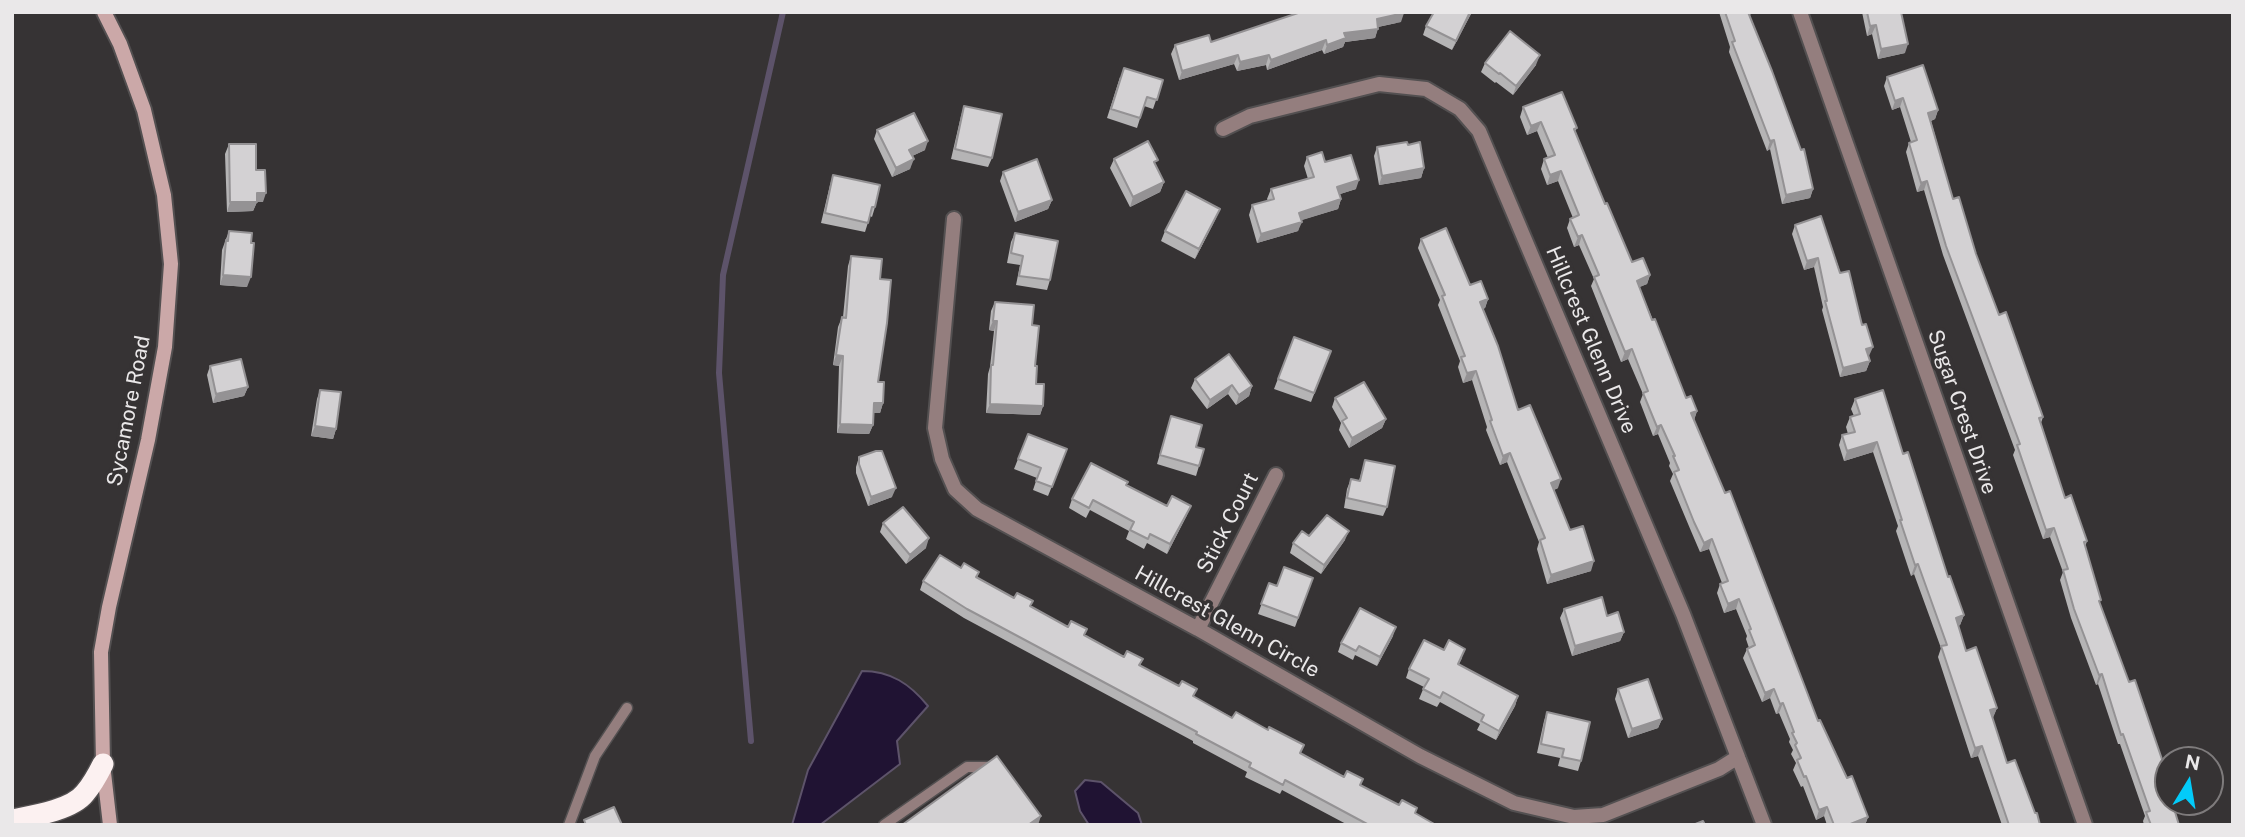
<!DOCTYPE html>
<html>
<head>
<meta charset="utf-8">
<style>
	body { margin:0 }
	#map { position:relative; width:2245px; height:837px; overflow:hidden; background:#363334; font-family:"Public Sans",sans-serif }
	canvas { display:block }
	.frame { position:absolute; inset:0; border:14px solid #eae8e9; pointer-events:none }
	.north { position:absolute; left:2154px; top:746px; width:70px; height:70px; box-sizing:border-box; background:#363334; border:2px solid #7e7b7c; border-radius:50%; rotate:11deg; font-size:19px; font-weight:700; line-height:28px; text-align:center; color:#eae8e9 }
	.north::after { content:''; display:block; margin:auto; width:24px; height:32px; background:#03cbf9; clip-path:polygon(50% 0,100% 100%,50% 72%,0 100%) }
</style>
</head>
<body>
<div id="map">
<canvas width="2245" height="837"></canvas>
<div class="frame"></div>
<div class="north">N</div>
</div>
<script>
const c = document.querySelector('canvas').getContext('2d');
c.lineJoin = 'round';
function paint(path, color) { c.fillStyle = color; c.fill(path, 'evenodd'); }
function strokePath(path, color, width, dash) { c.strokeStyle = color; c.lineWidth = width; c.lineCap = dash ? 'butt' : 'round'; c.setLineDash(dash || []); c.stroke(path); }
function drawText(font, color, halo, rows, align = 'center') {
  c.font = font + ' "Public Sans",sans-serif'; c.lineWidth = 7; c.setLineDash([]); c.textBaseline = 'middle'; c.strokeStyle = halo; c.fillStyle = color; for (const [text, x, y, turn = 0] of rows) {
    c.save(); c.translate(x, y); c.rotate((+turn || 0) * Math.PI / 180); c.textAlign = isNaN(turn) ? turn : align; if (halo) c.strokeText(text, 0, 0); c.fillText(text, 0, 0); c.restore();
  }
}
const water = new Path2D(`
	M 862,671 C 891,671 910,684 928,706 L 897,741 L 900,764 L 820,825 L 792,825 L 808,770 Z
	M 1085,780 L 1101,782 L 1138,813 L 1142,825 L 1089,825 L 1080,811 L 1075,791 Z`);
const stream = new Path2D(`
	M 751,741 L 719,373 L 723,275 L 783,12`);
const lane = new Path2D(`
	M 569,825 L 595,756 L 627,708
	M 884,825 L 967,767 L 994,767`);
const street = new Path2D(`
	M 1800,12 L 2085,825
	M 1223,129 L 1250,116 L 1379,84 L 1426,89 L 1460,109 L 1479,131 L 1683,614 L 1764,825
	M 954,219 L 935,428 L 942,459 L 955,489 L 977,509 L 1198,629 L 1420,756 L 1514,803 L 1574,817 L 1603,815 L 1719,769 L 1738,757
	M 1198,629 L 1276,475`);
const secondary = new Path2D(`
	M 104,12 L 120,44 L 144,110 L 164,195 L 171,264 L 165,347 L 148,440 L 109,607 L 101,652 L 103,764 L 110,825`);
const highway = new Path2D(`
	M 12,820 C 33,816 72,810 85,793 C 92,785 98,774 103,764`);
const wall = new Path2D(`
	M 1472,12 L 1452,50 L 1423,35 L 1426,26 Z
	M 1719,12 L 1751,12 L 1750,16 L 1813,189 L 1810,198 L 1782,204 L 1770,149 L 1767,151 L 1729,52 L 1730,47 Z
	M 1862,12 L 1901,12 L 1905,53 L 1878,59 L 1872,34 L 1867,36 Z
	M 1401,22 L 1378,27 L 1375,38 L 1345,42 L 1343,47 L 1324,54 L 1322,50 L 1267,70 L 1266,65 L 1237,71 L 1234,64 L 1179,80 L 1171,54 L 1175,45 Z
	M 1485,63 L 1536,65 L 1513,95 L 1496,82 L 1495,83 L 1481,72 Z
	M 1120,77 L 1163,80 L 1153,109 L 1144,106 L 1137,128 L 1107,118 Z
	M 1887,77 L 1938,110 L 1935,119 L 1931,121 L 1953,199 L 1999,315 L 2043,417 L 2041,423 L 2065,498 L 2087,541 L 2085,547 L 2100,603 L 2168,802 L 2179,825 L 2144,825 L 2143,821 L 2145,816 L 2120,744 L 2118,744 L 2098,684 L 2096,685 L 2071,618 L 2060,580 L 2063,572 L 2050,537 L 2043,539 L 2013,455 L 2015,450 L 1943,255 L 1924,190 L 1917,192 L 1906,152 L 1909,143 L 1911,142 L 1900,107 L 1892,110 L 1884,86 Z
	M 964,106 L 992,158 L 988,167 L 951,159 L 961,116 Z
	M 1523,107 L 1577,128 L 1575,131 L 1605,204 L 1632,262 L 1650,275 L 1647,284 L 1639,287 L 1686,398 L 1697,411 L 1694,420 L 1818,721 L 1868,817 L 1865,825 L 1827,825 L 1824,816 L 1816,820 L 1803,786 L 1801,787 L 1793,770 L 1796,763 L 1791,754 L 1793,750 L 1789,742 L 1790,739 L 1779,713 L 1776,714 L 1770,698 L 1762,702 L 1743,658 L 1747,649 L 1749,648 L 1746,639 L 1747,636 L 1736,609 L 1724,613 L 1717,593 L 1720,584 L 1722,583 L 1709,549 L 1700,552 L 1691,531 L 1670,481 L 1673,474 L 1669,466 L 1670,463 L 1658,434 L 1653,436 L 1640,402 L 1643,394 L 1628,359 L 1621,362 L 1591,286 L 1594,279 L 1579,245 L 1574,247 L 1567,228 L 1570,219 L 1573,218 L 1558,181 L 1547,185 L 1541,169 L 1544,159 L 1548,158 L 1537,131 L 1527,135 L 1520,117 Z
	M 877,130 L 925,150 L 912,156 L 910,169 L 892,177 L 874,139 Z
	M 229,144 L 256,170 L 263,202 L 257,202 L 253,211 L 227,212 L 225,154 Z
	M 1408,145 L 1424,168 L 1421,178 L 1379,185 L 1374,156 L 1377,147 Z
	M 1307,157 L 1325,162 L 1356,189 L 1340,194 L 1341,199 L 1338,209 L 1301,220 L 1298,231 L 1257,243 L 1249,215 L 1252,205 L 1268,201 L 1267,199 L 1271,189 L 1308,179 L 1304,166 Z
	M 1114,159 L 1156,166 L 1164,182 L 1160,192 L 1130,207 L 1110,168 Z
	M 1003,172 L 1052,200 L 1048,209 L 1015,222 L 1000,181 Z
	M 833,175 L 875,207 L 872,217 L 870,216 L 865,232 L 821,223 L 830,185 Z
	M 1821,216 L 1869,356 L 1870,361 L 1866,371 L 1840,377 L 1822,310 L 1823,307 L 1814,267 L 1804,270 L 1792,234 L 1795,225 Z
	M 1216,218 L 1195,259 L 1161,241 L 1165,231 Z
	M 229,231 L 251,243 L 247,287 L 220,285 L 222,250 Z
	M 1015,233 L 1050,280 L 1047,290 L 1016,285 L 1020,265 L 1007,263 L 1011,242 Z
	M 1421,239 L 1470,285 L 1488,299 L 1485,308 L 1483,309 L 1518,410 L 1558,488 L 1554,490 L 1570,530 L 1591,571 L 1547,584 L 1537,549 L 1539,542 L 1507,462 L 1500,465 L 1486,430 L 1487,427 L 1472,380 L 1463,383 L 1458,367 L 1460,361 L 1438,305 L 1440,300 L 1418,248 Z
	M 851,256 L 880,279 L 878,382 L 883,403 L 880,413 L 873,413 L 873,425 L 869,434 L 837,433 L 839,366 L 833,365 L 838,327 L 842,317 L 843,317 L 848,266 Z
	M 995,302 L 1032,325 L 1036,384 L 1043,406 L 1040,415 L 986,413 L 988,374 L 990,367 L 994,331 L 989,330 L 991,311 Z
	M 1294,337 L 1331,351 L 1311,402 L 1274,389 Z
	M 210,366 L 248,387 L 244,396 L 213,403 L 207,375 Z
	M 1195,379 L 1252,386 L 1249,396 L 1236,405 L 1228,394 L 1207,409 L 1191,388 Z
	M 320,390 L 336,429 L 333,439 L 311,436 L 317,399 Z
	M 1335,398 L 1386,419 L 1382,428 L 1349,448 L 1339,430 L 1341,423 L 1332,407 Z
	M 1855,399 L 1903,454 L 1948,577 L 1964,615 L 1960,625 L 1958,626 L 1966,651 L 1997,708 L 1992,719 L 2007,763 L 2040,825 L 2002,825 L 1978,756 L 1971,758 L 1938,657 L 1941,648 L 1914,574 L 1911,576 L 1896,531 L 1898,526 L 1873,452 L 1844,461 L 1839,445 L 1842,435 L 1848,434 L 1846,427 L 1850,417 L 1854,416 L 1851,409 Z
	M 1171,416 L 1196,447 L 1199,466 L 1196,476 L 1157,464 Z
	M 1028,434 L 1067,449 L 1048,496 L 1033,490 L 1037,478 L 1014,469 Z
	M 859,457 L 892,497 L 868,506 L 856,473 L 856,467 Z
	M 1365,460 L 1387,507 L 1383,516 L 1344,508 L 1347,489 L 1351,479 L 1359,481 Z
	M 1127,485 L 1167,506 L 1187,515 L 1167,554 L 1147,543 L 1144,549 L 1126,539 L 1129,531 L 1090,510 L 1086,518 L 1069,508 L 1072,499 Z
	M 883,523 L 926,548 L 906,564 L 880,532 Z
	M 1345,540 L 1321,574 L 1290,553 L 1293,543 Z
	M 979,572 L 977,578 L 1124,657 L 1143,659 L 1140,666 L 1194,697 L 1344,777 L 1363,779 L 1360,785 L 1399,805 L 1417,808 L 1415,814 L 1436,825 L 1348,825 L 1282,790 L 1280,794 L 1245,777 L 1247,772 L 1193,743 L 1193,741 L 964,618 L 920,590 L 923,581 Z
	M 1313,578 L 1295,627 L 1258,614 L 1269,583 L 1277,586 Z
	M 1564,609 L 1607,616 L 1624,632 L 1620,641 L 1572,656 L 1560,618 Z
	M 1393,636 L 1377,666 L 1355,655 L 1353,660 L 1338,652 L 1341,643 Z
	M 1462,658 L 1459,664 L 1518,696 L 1515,706 L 1496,740 L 1477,730 L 1480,724 L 1440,702 L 1437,707 L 1419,699 L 1424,687 L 1406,678 L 1409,669 Z
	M 1618,689 L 1662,719 L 1658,728 L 1628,738 L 1615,699 Z
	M 1547,712 L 1581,761 L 1578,771 L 1558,766 L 1560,758 L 1537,753 L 1544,721 Z`);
const shadedWall = new Path2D(`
	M 1470,12 L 1472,12 L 1452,50 L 1456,41 Z
	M 1404,13 L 1401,22 L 1373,28 L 1377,19 Z
	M 1876,25 L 1872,34 L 1867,36 L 1870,26 Z
	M 1378,29 L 1375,38 L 1345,42 L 1343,47 L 1324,54 L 1327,45 L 1344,33 Z
	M 1326,40 L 1322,50 L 1267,70 L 1271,60 Z
	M 1908,44 L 1905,53 L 1878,59 L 1881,49 Z
	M 1238,55 L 1234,64 L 1179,80 L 1182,71 Z
	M 1269,55 L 1266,65 L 1237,71 L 1240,62 Z
	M 1540,55 L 1536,65 L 1513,95 L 1516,86 Z
	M 1903,98 L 1900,107 L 1892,110 L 1895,101 Z
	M 1938,110 L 1935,119 L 1925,123 L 1928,113 Z
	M 1541,122 L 1537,131 L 1527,135 L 1531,126 Z
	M 1774,140 L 1770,149 L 1767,151 L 1770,141 Z
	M 928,141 L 925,150 L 906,159 L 909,150 Z
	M 914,159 L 910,169 L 892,177 L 896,168 Z
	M 1424,168 L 1421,178 L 1379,185 L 1382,176 Z
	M 1561,171 L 1558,181 L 1547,185 L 1550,175 Z
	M 1359,180 L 1356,189 L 1334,196 L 1337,187 Z
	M 1927,181 L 1924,190 L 1917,192 L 1921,183 Z
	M 1164,182 L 1160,192 L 1130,207 L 1133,197 Z
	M 1813,189 L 1810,198 L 1782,204 L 1786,195 Z
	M 257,193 L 266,193 L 263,202 L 257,202 L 253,211 L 227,212 L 230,202 Z
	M 1341,199 L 1338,209 L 1296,222 L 1299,213 Z
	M 1052,200 L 1048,209 L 1015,222 L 1018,212 Z
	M 1220,209 L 1216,218 L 1195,259 L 1199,249 Z
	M 1302,222 L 1298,231 L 1257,243 L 1261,234 Z
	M 1582,235 L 1579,245 L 1574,247 L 1578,237 Z
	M 1818,258 L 1814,267 L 1804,270 L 1807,261 Z
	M 223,275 L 251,277 L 247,287 L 220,285 Z
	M 1650,275 L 1647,284 L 1633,290 L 1637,281 Z
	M 1488,299 L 1485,308 L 1476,311 L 1480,302 Z
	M 993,321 L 997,321 L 994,331 L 989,330 Z
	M 1873,347 L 1869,356 L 1863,358 L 1866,349 Z
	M 1632,349 L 1628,359 L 1621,362 L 1625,352 Z
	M 836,355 L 843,356 L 839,366 L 833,365 Z
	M 1870,361 L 1866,371 L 1840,377 L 1843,368 Z
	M 1476,371 L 1472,380 L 1463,383 L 1467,373 Z
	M 1232,385 L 1228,394 L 1207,409 L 1210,400 Z
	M 1252,386 L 1249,396 L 1236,405 L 1239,395 Z
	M 248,387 L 244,396 L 213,403 L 216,394 Z
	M 874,403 L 883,403 L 880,413 L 870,413 Z
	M 990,404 L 1043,406 L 1040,415 L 986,413 Z
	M 1697,411 L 1694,420 L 1691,413 Z
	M 1386,419 L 1382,428 L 1349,448 L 1352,438 Z
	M 840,424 L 873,425 L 869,434 L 837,433 Z
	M 1661,425 L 1658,434 L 1653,436 L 1657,427 Z
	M 315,426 L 336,429 L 333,439 L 311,436 Z
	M 1877,442 L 1873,452 L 1844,461 L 1847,451 Z
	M 1510,453 L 1507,462 L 1500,465 L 1503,456 Z
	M 1561,479 L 1558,488 L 1548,492 L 1551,483 Z
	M 896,488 L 892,497 L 868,506 L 871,497 Z
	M 1191,506 L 1187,515 L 1167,554 L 1170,544 Z
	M 2054,528 L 2050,537 L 2043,539 L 2046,530 Z
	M 1349,531 L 1345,540 L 1321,574 L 1324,565 Z
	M 929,538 L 926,548 L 906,564 L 910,555 Z
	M 1712,539 L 1709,549 L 1700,552 L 1704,543 Z
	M 1594,561 L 1591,571 L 1547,584 L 1551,575 Z
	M 1918,564 L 1914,574 L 1911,576 L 1915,565 Z
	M 1739,599 L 1736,609 L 1724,613 L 1728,604 Z
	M 1964,615 L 1960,625 L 1952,628 L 1956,618 Z
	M 1396,627 L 1393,636 L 1377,666 L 1380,657 Z
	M 1624,632 L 1620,641 L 1572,656 L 1575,646 Z
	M 2102,674 L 2098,684 L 2096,685 L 2099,675 Z
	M 1774,689 L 1770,698 L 1762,702 L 1765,693 Z
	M 1518,696 L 1515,706 L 1496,740 L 1499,731 Z
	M 1783,703 L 1779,713 L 1776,714 L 1780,704 Z
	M 1997,708 L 1993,718 L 1986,721 L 1990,710 Z
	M 1662,719 L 1658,728 L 1628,738 L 1632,729 Z
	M 1982,746 L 1978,756 L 1971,758 L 1975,748 Z
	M 1827,807 L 1824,816 L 1816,820 L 1819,810 Z
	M 1041,816 L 1038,825 L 1028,825 Z
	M 1868,817 L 1865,825 L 1848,825 Z`);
const building = new Path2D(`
	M 1301,12 L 1404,13 L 1377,19 L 1378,29 L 1344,33 L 1346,38 L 1327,45 L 1326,40 L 1271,60 L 1269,55 L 1240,62 L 1238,55 L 1182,71 L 1175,45 L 1209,35 L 1211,42 Z
	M 1434,12 L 1470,12 L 1456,41 L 1426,26 Z
	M 1725,12 L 1748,12 L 1772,71 L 1801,150 L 1804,149 L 1813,189 L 1786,195 L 1774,140 L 1770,141 L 1732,42 L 1735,41 Z
	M 1867,12 L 1901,12 L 1908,44 L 1881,49 L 1876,25 L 1870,26 Z
	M 1510,31 L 1540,55 L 1516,86 L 1500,73 L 1499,74 L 1485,63 Z
	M 1923,65 L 1938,110 L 1928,113 L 1953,199 L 1959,197 L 1976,254 L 1999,315 L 2006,312 L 2043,417 L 2039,418 L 2065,498 L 2071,495 L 2087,541 L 2084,542 L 2101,600 L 2099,601 L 2129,682 L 2135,680 L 2168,777 L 2168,802 L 2172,802 L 2179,825 L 2151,825 L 2146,812 L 2150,811 L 2123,734 L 2121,735 L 2102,674 L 2099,675 L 2074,609 L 2063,570 L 2068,569 L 2054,528 L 2046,530 L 2017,445 L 2020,444 L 1946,246 L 1927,181 L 1921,183 L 1909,143 L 1917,140 L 1903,98 L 1895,101 L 1887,77 Z
	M 1124,68 L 1163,80 L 1157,100 L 1147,97 L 1140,118 L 1111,109 Z
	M 1562,92 L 1577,128 L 1574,129 L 1605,204 L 1607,203 L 1632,262 L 1643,258 L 1650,275 L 1637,281 L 1652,320 L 1655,319 L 1686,398 L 1691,396 L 1697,411 L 1691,413 L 1725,493 L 1730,491 L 1818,721 L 1820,720 L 1847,778 L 1852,776 L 1868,817 L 1848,825 L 1834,825 L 1827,807 L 1819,810 L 1806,776 L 1804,777 L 1797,760 L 1801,758 L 1795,745 L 1797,743 L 1792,733 L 1794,732 L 1783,703 L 1780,704 L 1774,689 L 1765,693 L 1747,649 L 1755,645 L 1749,630 L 1751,629 L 1739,599 L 1728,604 L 1720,584 L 1728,581 L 1712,539 L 1704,543 L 1694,522 L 1674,472 L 1679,470 L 1673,456 L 1675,456 L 1661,425 L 1657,427 L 1643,393 L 1648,391 L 1632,349 L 1625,352 L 1594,277 L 1599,275 L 1582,235 L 1578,237 L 1570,219 L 1579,215 L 1561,171 L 1550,175 L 1544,159 L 1555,155 L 1541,122 L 1531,126 L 1523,107 Z
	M 964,106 L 1002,114 L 992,158 L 955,149 Z
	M 914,113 L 928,141 L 909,150 L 914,159 L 896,168 L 877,130 Z
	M 1148,141 L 1158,160 L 1154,162 L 1164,182 L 1133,197 L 1114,159 Z
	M 1407,142 L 1408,145 L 1420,142 L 1424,168 L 1382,176 L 1377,147 Z
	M 229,144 L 256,144 L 256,170 L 265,170 L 266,193 L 257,193 L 257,202 L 230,202 Z
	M 1322,152 L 1325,162 L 1351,155 L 1359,180 L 1337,187 L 1341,199 L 1299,213 L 1302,222 L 1261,234 L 1252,205 L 1274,199 L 1271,189 L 1314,177 L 1307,157 Z
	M 1037,159 L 1052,200 L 1018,212 L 1003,172 Z
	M 833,175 L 880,185 L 875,207 L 872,207 L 868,223 L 825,213 Z
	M 1186,191 L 1220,209 L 1199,249 L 1165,231 Z
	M 1821,216 L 1840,273 L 1849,271 L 1862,325 L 1866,324 L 1873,347 L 1866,349 L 1870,361 L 1843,368 L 1825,301 L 1827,301 L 1818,258 L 1807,261 L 1795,225 Z
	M 1446,228 L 1470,285 L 1481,281 L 1488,299 L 1480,302 L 1498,346 L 1518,410 L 1530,405 L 1561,479 L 1551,483 L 1570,530 L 1583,526 L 1594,561 L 1551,575 L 1540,540 L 1545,538 L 1510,453 L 1503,456 L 1490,421 L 1492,420 L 1476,371 L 1467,373 L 1461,357 L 1465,356 L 1442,296 L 1445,295 L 1421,239 Z
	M 229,231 L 252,233 L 251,243 L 254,243 L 251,277 L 223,275 L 226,240 L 228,241 Z
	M 1015,233 L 1058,241 L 1050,280 L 1019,276 L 1023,256 L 1011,253 Z
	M 851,256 L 882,259 L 880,279 L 891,280 L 887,323 L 878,382 L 884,382 L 883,403 L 874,403 L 873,425 L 840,424 L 843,356 L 836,355 L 842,317 L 846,318 Z
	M 995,302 L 1034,305 L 1032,325 L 1039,326 L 1035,366 L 1037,366 L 1036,384 L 1044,384 L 1043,406 L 990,404 L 991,365 L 993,365 L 997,321 L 993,321 Z
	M 1294,337 L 1331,351 L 1314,393 L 1278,379 Z
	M 1229,354 L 1252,386 L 1239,395 L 1232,385 L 1210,400 L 1195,379 Z
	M 241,359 L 248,387 L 216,394 L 210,366 Z
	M 1364,382 L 1386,419 L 1352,438 L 1342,421 L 1347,418 L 1335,398 Z
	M 320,390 L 341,392 L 336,429 L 315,426 Z
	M 1883,390 L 1903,454 L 1908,452 L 1948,577 L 1950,576 L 1964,615 L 1956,618 L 1966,651 L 1976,647 L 1997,708 L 1990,710 L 2007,763 L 2015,760 L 2035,813 L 2037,813 L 2040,825 L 2009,825 L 1982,746 L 1975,748 L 1941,646 L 1947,645 L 1918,564 L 1915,565 L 1900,520 L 1902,520 L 1877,442 L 1847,451 L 1842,435 L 1855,432 L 1850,417 L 1860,414 L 1855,399 Z
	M 1171,416 L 1202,425 L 1196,447 L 1204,449 L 1199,466 L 1160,455 Z
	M 1028,434 L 1067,449 L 1052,487 L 1036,481 L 1041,468 L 1018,459 Z
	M 876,451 L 882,451 L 896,488 L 871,497 L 859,464 L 859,457 Z
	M 1365,460 L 1395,466 L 1387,507 L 1347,498 L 1351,479 L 1360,481 Z
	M 1091,463 L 1128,482 L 1126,485 L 1167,506 L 1172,496 L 1191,506 L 1170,544 L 1150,534 L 1148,539 L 1130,530 L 1134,522 L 1093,500 L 1089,508 L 1072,499 Z
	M 903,507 L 929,538 L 910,555 L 883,523 Z
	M 1327,515 L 1349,531 L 1324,565 L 1293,543 L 1302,531 L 1309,536 Z
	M 940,555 L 961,568 L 964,563 L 979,572 L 976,577 L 1014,598 L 1017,593 L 1033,601 L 1030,606 L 1068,627 L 1071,621 L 1087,629 L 1084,635 L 1124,657 L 1127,651 L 1143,659 L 1139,665 L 1179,686 L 1182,681 L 1197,689 L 1193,696 L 1232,718 L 1236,712 L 1268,730 L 1269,727 L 1304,745 L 1300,753 L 1344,777 L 1347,771 L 1363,779 L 1360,785 L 1399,805 L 1402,800 L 1417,808 L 1415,813 L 1436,825 L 1369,825 L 1285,780 L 1283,785 L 1249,767 L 1251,763 L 1196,734 L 1197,732 L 967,609 L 923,581 Z
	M 1284,567 L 1313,578 L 1298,618 L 1261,604 L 1269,583 L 1277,586 Z
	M 1602,597 L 1607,616 L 1618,612 L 1624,632 L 1575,646 L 1564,609 Z
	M 1360,608 L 1396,627 L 1380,657 L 1359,646 L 1356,651 L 1341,643 Z
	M 1424,640 L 1444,650 L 1449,640 L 1465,649 L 1458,664 L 1518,696 L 1499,731 L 1481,721 L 1484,715 L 1443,692 L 1440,698 L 1423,689 L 1429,679 L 1409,669 Z
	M 1648,679 L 1662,719 L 1632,729 L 1618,689 Z
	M 1547,712 L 1590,722 L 1581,761 L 1562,757 L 1564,749 L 1541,744 Z
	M 997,756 L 1041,816 L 1028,825 L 902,825 Z
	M 614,807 L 622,825 L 586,825 L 584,820 Z
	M 1703,821 L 1705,825 L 1693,825 Z`);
const streetNames = [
	["Hillcrest Glenn Drive",1591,340,67],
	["Sycamore Road",129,411,-79],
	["Sugar Crest Drive",1962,412,71],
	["Stick Court",1228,523,-63],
	["Hillcrest Glenn Circle",1227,622,29]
];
paint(water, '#201333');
strokePath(water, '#5d536a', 2);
strokePath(stream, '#5d536a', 6);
strokePath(lane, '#535051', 13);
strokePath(street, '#535051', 18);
strokePath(secondary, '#535051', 18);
strokePath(highway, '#535051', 24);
strokePath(lane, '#947e7e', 10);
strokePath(street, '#947e7e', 14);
strokePath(secondary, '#cba8a8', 14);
strokePath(highway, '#fcf1f1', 21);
paint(wall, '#b5b4b5');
paint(shadedWall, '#949294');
paint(building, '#d3d1d3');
strokePath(building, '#949294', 2);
drawText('21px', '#eae8e9', '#363334', streetNames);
</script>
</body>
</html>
